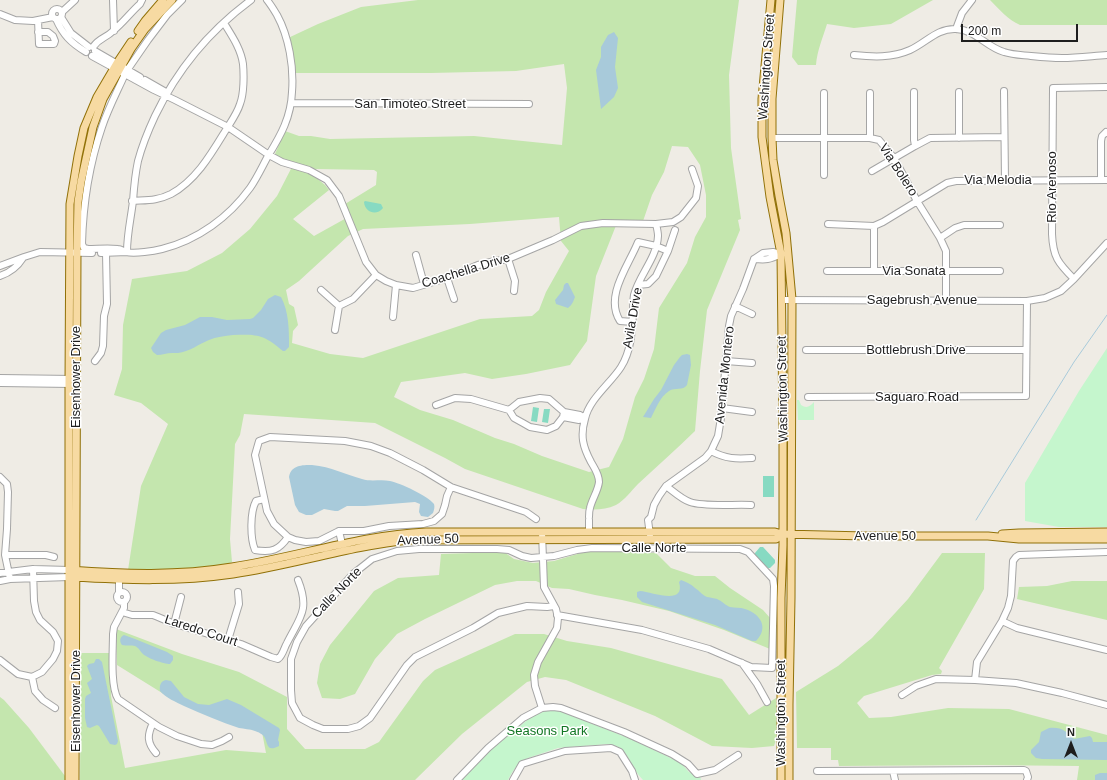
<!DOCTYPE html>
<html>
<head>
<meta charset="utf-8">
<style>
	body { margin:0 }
	#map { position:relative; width:1107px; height:780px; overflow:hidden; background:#efece5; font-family:Helvetica,sans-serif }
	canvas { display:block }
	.north { position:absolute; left:1051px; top:724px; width:40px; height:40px; -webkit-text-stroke:3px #fff; paint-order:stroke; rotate:0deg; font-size:11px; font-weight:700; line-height:16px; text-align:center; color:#1e1e1e }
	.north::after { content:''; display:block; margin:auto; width:14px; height:18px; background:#1e1e1e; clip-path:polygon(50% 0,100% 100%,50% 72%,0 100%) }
	.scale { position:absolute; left:961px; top:24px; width:117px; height:18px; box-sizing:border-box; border:2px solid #1e1e1e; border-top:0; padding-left:5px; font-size:12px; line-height:14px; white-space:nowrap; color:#1e1e1e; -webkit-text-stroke:3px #fff; paint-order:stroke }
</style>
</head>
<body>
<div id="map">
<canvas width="1107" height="780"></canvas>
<div class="north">N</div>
<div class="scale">200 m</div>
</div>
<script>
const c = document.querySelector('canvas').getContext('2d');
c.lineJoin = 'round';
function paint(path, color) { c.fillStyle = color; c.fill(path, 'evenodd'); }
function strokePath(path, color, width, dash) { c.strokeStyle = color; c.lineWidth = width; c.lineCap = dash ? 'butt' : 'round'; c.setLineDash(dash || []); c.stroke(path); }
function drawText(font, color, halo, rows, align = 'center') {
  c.font = font + ' Helvetica,sans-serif'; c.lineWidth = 3; c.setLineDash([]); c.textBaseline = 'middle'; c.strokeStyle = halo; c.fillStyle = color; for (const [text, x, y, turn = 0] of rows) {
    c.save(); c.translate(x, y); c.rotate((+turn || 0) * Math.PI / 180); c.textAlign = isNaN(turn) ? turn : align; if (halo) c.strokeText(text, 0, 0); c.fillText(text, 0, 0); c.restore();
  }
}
const grass = new Path2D(`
	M 418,0 L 739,0 L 729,75 L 731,148 L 741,219 L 738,220 L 740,230 L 707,310 L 700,371 L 695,431 C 677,449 657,466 638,484 C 631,491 625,500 616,505 C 605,510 595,510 583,509 L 465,469 L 445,458 L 375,423 L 244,414 L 240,435 L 235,444 L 230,539 L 232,562 C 224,566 216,566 207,567 C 181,571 154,570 128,570 L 141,486 L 168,424 L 141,403 L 114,395 L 122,369 L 123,325 L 132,279 L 187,271 L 222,253 L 250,229 L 277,196 L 294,163 L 278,158 L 275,154 L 285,131 L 299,136 L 311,136 L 330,139 L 474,136 L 562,145 L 567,88 L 564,64 L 516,71 L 431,73 L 294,73 L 288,38 L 318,24 L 361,7 ZM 672,146 L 688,147 L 700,165 L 706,195 L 706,217 L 695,237 L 687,263 L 659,308 L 654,349 L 644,379 L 635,397 L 623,439 L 609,467 L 589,472 L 542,456 L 514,444 L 495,438 L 453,420 L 420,410 L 394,397 L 401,382 L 465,373 L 492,379 L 526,374 L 570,365 L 587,341 L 596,276 L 617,223 L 642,224 L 652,195 L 664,172 ZM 316,169 L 374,170 L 377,172 L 376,185 L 345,204 L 350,216 L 314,236 L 293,219 L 329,190 L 325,185 L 313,175 ZM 559,217 L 561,241 L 569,251 L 546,292 L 539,310 L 532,316 L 480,319 L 363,358 L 330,354 L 292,343 L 293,331 L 298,325 L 294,307 L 289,304 L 286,290 L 299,281 L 348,236 L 363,229 L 470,224 Z
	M 797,0 L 933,0 L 891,24 L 854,28 L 827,24 C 823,37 817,51 816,65 L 798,65 L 792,57 Z
	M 990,0 L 1107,0 L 1107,25 L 1020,25 C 1008,20 999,9 990,0 Z
	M 606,551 L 656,553 L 671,568 L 695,576 L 715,576 L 730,588 L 763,610 L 771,619 L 770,649 L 724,630 L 669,611 L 622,600 L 595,595 L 569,589 L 552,588 L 536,581 L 517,581 L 495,585 L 425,619 L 397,634 L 375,659 L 355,694 L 340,699 L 322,698 L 317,683 L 320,664 L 330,645 L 374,591 L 398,578 L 439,575 L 441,554 L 504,552 L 514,559 L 533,563 L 554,561 L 584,552 Z
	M 942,553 L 985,553 L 984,589 L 939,668 L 942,671 L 941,674 L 932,675 L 864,696 L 857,703 L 869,718 L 891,717 L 948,708 L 1009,709 L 1107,735 L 1107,780 L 1077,780 L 1079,766 L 983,765 L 839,766 L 838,760 L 831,760 L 831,748 L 797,748 L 796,692 L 838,666 L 872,638 L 908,599 Z
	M 1072,581 L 1107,581 L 1107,620 L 1017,599 L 1019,587 L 1047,586 Z
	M 116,629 L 182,654 L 239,672 L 287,697 L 287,729 L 305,749 L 365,749 L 379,742 L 423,681 L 435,670 L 515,634 L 544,634 L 567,641 L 611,648 L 722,679 L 749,715 L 776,698 L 777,736 L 774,746 L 752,748 L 712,746 L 655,716 L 566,680 L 545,677 L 527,682 L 462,734 L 415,780 L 80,780 L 81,653 L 110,653 L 111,696 L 125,768 L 226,750 L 266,753 L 262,732 L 230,724 L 175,701 L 117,665 Z
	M 0,697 L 4,700 L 29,728 L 65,776 L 65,780 L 0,780 Z`);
const park = new Path2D(`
	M 1107,348 L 1107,527 L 1059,527 L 1025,521 L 1025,483 L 1079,391 Z
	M 797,400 L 799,400 L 801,405 C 807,409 810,406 814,402 L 814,420 L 798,420 Z
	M 548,710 L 555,710 L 562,712 L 631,739 L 681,763 L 689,772 L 700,776 L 701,780 L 643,780 C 640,777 637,773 635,770 C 627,757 625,746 608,744 L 558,748 L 528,758 C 518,763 513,770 508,780 L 462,780 L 488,752 L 531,717 L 537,714 Z`);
const pitch = new Path2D(`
	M 365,201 L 381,204 L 383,208 C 377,216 365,213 364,202 Z
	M 533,407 L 539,408 L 537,422 L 531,421 Z
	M 544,409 L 550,409 L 548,423 L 542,422 Z
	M 763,476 L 774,476 L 774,497 L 763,497 Z
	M 760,547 L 763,547 L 775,560 L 775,563 L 770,568 L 768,568 L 754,555 L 755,553 Z`);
const water = new Path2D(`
	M 614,32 L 618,38 L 615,67 L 618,88 L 614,97 L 601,109 L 596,70 L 601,57 L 601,47 L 608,35 Z
	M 566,283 L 568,283 L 575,297 C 573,302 572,305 568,308 L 556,304 L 555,300 L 563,290 L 564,285 Z
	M 275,295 L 281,297 C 289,312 289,330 289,347 L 285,351 L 283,351 C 264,335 258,334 233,335 C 225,336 216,337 209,340 C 199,344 189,352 178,353 C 176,353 174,353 172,353 C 167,353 162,355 157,355 L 153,352 L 151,348 L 161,333 L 166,330 L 185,325 L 200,317 L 212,317 L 227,320 L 250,319 L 253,318 L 261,310 L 268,299 Z
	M 687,354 L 690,355 L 691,365 L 687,385 C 683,391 675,387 669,391 C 660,397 656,408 651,418 L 643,417 L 654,399 L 661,390 L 674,365 L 680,357 L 682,355 Z
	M 312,465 C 332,467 344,474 362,479 C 371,482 381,479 390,481 C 400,483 428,496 434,504 C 435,507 434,510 433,513 L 428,517 L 421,516 L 419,512 L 420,504 L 415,502 L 365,506 L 347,506 L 338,511 L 335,511 L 324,509 L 312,515 L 306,515 L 299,512 L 295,505 L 289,477 C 291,465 302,465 312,465 Z
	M 681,580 C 686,582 691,584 695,588 C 700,591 701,594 707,597 C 711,598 716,598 719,600 C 723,602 725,605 730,607 C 735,608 740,607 745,609 C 761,614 769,628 756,641 L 752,641 L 715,625 L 642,602 L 637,597 L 637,592 L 640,591 C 652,592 686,606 679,582 Z
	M 124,635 L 135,639 L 167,652 L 173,656 L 173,660 L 170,664 C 164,664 146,658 142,653 C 140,651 139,648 135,646 C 131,645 127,646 122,645 C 119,641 120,637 124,635 Z
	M 96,659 L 99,659 L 102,662 L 118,741 L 117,744 L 115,745 L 110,744 L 99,726 L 97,725 L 90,728 L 87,727 L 85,718 L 85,699 L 86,696 L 91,693 L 87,683 L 92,679 L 87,666 L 89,664 L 94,663 Z
	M 166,680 L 171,681 L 184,697 L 198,704 L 209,705 L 227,699 L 241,705 L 279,728 L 280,730 L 278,740 L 279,742 L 279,746 C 267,752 268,745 265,738 C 263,734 258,732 255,731 C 250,729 244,729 239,728 C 221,722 202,714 184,706 C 176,702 166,698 160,691 C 159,685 161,681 166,680 Z
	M 1049,728 C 1063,727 1065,731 1074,739 L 1090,736 L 1092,738 L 1093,742 L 1107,742 L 1107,760 L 1042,759 L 1036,758 L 1031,753 L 1031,750 L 1039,742 L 1041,732 Z
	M 1100,773 L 1107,773 L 1107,780 L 1095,780 L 1095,775 Z`);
const stream = new Path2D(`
	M 976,520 L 1074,362 L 1107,315`);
const minor = new Path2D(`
	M 113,0 L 114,31
	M52 14a5 5 0 1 1 10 0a5 5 0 1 1-10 0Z
	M 62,12 L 75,0
	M 0,14 L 15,20 L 33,21 L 53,17
	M 61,17 L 71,33 L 89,47
	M 56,19 C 63,35 71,43 86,52
	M 38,20 L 39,44 L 54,44 L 55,41 L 53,36 L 48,32 L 38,32
	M 956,29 L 962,13 L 972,0
	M 93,47 C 100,37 105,39 113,31 C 123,23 131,12 140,4 L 142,0
	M 95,51 L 140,77
	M 854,55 C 873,57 892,58 910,50 C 926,43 937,28 956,29 C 976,30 986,47 1004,52 C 1013,55 1022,55 1031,56 C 1041,57 1051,58 1062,58 C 1077,58 1092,56 1107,55
	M 92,56 L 154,90 L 175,100 L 228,127 L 269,155 L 282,162 L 309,170 L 327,180 L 339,196 L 366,262 L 376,275 L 386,281 L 396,285 L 413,288 L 447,278 L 478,265 L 495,261 L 508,259 L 553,240 L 581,226 L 603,223 L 656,224 L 673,222 L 681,217 L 696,198 L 698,186 L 692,169
	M 128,69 L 148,40 L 167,15 L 182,0
	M 125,74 C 117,92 108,109 102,127 C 89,165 83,205 82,244 L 84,248 L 88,249 C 97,249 108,248 118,249 C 121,249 123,251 126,252 C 135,254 154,251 162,249 C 198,240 229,217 250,188 C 257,178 262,167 268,156 C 281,135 291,117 292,92 C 294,67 289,37 277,15 C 274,10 271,5 267,0
	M 145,80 L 166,92
	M 1004,91 L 1005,181
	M 914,92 L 914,140 L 915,146
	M 824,93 L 824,175
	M 870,93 L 870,138
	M 291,103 L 529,104
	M 772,138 L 870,138 L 879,140 L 894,158 L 917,201 L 940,238 L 946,251 L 946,300
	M 959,138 L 959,92
	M 872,171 L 915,146 L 930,138 L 1004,137
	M 1101,180 L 1101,141 L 1102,136 L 1106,132 L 1107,133
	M 132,201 C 147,200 157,201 171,194 C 195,181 210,156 224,133 C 230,123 237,114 240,104 C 244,94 244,75 243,64 C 241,49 232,36 224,23
	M 828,224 L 874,226 L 883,222 L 947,183 L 956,181 L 1107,180
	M 874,226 L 874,271
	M 940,238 L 955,228 L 964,225 L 1000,225
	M 668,251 L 675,230
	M 101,253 L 127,252 C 127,234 131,218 133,201 C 134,187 135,175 138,161 C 142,146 148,131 155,116 C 178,68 209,31 251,0
	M 416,255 L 424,284
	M 508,259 L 515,281 L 514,291
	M 754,259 C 766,260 769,260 781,254
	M 0,266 L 24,257 L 40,252 L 92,253
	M 827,271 L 1000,271
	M 0,276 C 9,273 18,266 23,258
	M 447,278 L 454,299
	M 1074,279 C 1058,263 1053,257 1052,234 L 1053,88 L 1107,87
	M 321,290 L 339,306 L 353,299 L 376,275
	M 782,300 L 1027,301 L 1045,298 L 1061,291 L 1074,279 L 1107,243
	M 735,306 L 752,314
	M 393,317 L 396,285
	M 633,322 L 620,321 C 604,296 629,265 638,242 L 656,246 L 668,251 L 656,276 L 648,284 L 638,285
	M 335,330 L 339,306
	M 806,350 L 1026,350
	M 95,361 L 101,353 L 103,346 L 104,316 L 107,304 L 106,253
	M 726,361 L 752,363
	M 0,378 L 73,379
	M 0,383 L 72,384
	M 808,397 L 1026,396 L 1027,301
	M 436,405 L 455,398 L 471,399 L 509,410 L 514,418 L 523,423 L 530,427 L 547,430 L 556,426 L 563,417 L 564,412
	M 722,408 L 752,412
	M 509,410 L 519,402 L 540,398 L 549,399 L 564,412 L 580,415 L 585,418
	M 563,417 L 579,420 L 585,418
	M 711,451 C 726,459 736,459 752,458
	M 0,477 L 7,484 L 8,492 L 7,529 L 5,555 L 10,579
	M 666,486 C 673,491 681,499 690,502 C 704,507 735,504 751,505
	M 451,487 L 447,496 L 445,505 L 442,514 L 434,521 L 423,524 L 389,526 L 364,531 L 339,531 L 319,541 L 306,542 L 295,540 L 288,537 L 274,524 L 267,511 L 255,455 L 259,441 L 270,437 L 345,441 L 371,446 L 390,453 L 423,470 L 451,487 L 526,512 L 536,519
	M 264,499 L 256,501 C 250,512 250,538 255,550 C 272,553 279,550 288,537
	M 589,517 C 589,514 589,511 590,508 C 592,499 598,491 599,482 C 599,474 595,469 591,462 C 583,447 580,436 585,419 C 589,399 611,383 621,367 C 631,351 632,332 633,314 C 633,308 633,301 634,295 C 639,275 657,258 658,236 C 658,233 657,228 656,224
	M 589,520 L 589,532
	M 339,531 L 342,544
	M 650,535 L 648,520 L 651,517 L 654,505 L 659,496 L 666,486 L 705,458 L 711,451 L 718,436 L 721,418 L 729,326 L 731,316 L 743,289 L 754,259 L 763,253 L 773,252 L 781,254
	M 5,555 L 46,555 L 54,557
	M 0,573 L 33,569 L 69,570
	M 119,574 L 119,592
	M 0,581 L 10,579 L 69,577
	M117 597a5 5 0 1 1 10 0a5 5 0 1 1-10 0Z
	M 124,602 L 124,608 L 114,627 L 113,634 C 113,650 110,686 118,699 L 159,727 L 177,736 L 201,744 L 212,745 L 222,741 L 229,737
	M 554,606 L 547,607 L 527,606 L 498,613 L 473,628 L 415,657 L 407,665 L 370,718 L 359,726 L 348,729 L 323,729 L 313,725 L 300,718 L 292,703 L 291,690 L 291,659 L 297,642 L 306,626 L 353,574 L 372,559 L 397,551 L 419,549 L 497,549 L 509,550 L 522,556 L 531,558 L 554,556 L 577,550 L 592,548 L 740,549 L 748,552 L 773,579 L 774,586 L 772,668 L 751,667 L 709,649 L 642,630 L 557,615
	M 122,612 L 132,615 L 153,615 L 158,617 L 172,623 L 241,644 L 271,657 L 278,659 C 283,655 284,648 287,643 C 300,617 310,610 298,580
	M 1002,621 L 1017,628 L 1107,650
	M 174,624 L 181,597
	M 228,640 L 239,604 L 238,592
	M 0,660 L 18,674 L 32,677
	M 742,663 L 757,684 L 767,702
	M 32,677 L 42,672 L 53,659 L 57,651 L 58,641 L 53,632 L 40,620 L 36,612 L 34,601 L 33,569
	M 32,677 L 35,691 L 43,700 L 55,708
	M 975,680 L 977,662 L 1002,621 L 1008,608 L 1011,596 L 1013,561 L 1016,557 L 1019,555 L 1107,552
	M 902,695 L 916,686 L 936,679 L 975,680 L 1016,683 L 1062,693 L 1107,705
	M 542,708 L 535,686 L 534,675 L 538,662 L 557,628 L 558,618 L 556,609 L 544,587 L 542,532
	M 153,723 C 147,735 147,743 156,753
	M 817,771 L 1024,770 L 1026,771 L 1028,777 L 1027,780
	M 893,771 L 895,780
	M 457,780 L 488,748 L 523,718 L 542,708 L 553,707 L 561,708 L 624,732 L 672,754 L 688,764 L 697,774 L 715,770 L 738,755
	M 513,780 L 522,764 L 535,760 L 565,751 L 611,748 L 620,752 L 632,771 L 635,780`);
const major = new Path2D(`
	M 771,0 L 762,99 L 762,137 L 770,197 L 781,254 L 783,431 L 783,545 L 781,598 L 781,780
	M 780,0 L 772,99 L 772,138 L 773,160 L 779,196 L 786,233 L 792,299 L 791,598 L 789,705 L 789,780
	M 138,31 L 145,21 L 163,0
	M 1002,534 L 1019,533 L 1107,532
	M 69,570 C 124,574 178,576 232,567 C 297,557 360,535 426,532 L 775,532 L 782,534 L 866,536 L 988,536 L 1019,539 L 1107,539
	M 72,577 C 127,580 178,582 233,574 C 293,565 350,546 410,540 L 776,539 L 782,534
	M 69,780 L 69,384 L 70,204 L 78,156 L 84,128 L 97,97 L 117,63 L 131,42
	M 75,780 L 77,252 L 78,202 L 81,182 L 93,127 L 103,99 L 131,49 L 145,29 L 172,0`);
const streetNames = [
	["Washington Street",767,67,-86],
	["San Timoteo Street",410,104],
	["Via Bolero",898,170,57],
	["Via Melodia",998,180],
	["Rio Arenoso",1052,187,-90],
	["Coachella Drive",466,271,-17],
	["Via Sonata",914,271],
	["Sagebrush Avenue",922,300],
	["Avila Drive",633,318,-80],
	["Bottlebrush Drive",916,350],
	["Avenida Montero",725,375,-84],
	["Eisenhower Drive",76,377,-90],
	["Washington Street",783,389,-91],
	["Saguaro Road",917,397],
	["Avenue 50",885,536],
	["Avenue 50",428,540,-2],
	["Calle Norte",654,548],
	["Calle Norte",337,593,-46],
	["Laredo Court",201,631,18],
	["Eisenhower Drive",76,701,-90],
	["Washington Street",781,713,-90]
];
const parkNames = [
	["Seasons Park",547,731]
];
paint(grass, '#c4e6ae');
paint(park, '#c5f6cd');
paint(pitch, '#87dac2');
paint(water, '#a8cada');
strokePath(stream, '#a8cada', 1);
strokePath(minor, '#a5a5a5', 8);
strokePath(major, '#917108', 9);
strokePath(minor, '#fff', 6);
strokePath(major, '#f7daa2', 7);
drawText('13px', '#1e1e1e', '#fff', streetNames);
drawText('13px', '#127724', '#fff', parkNames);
</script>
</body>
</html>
